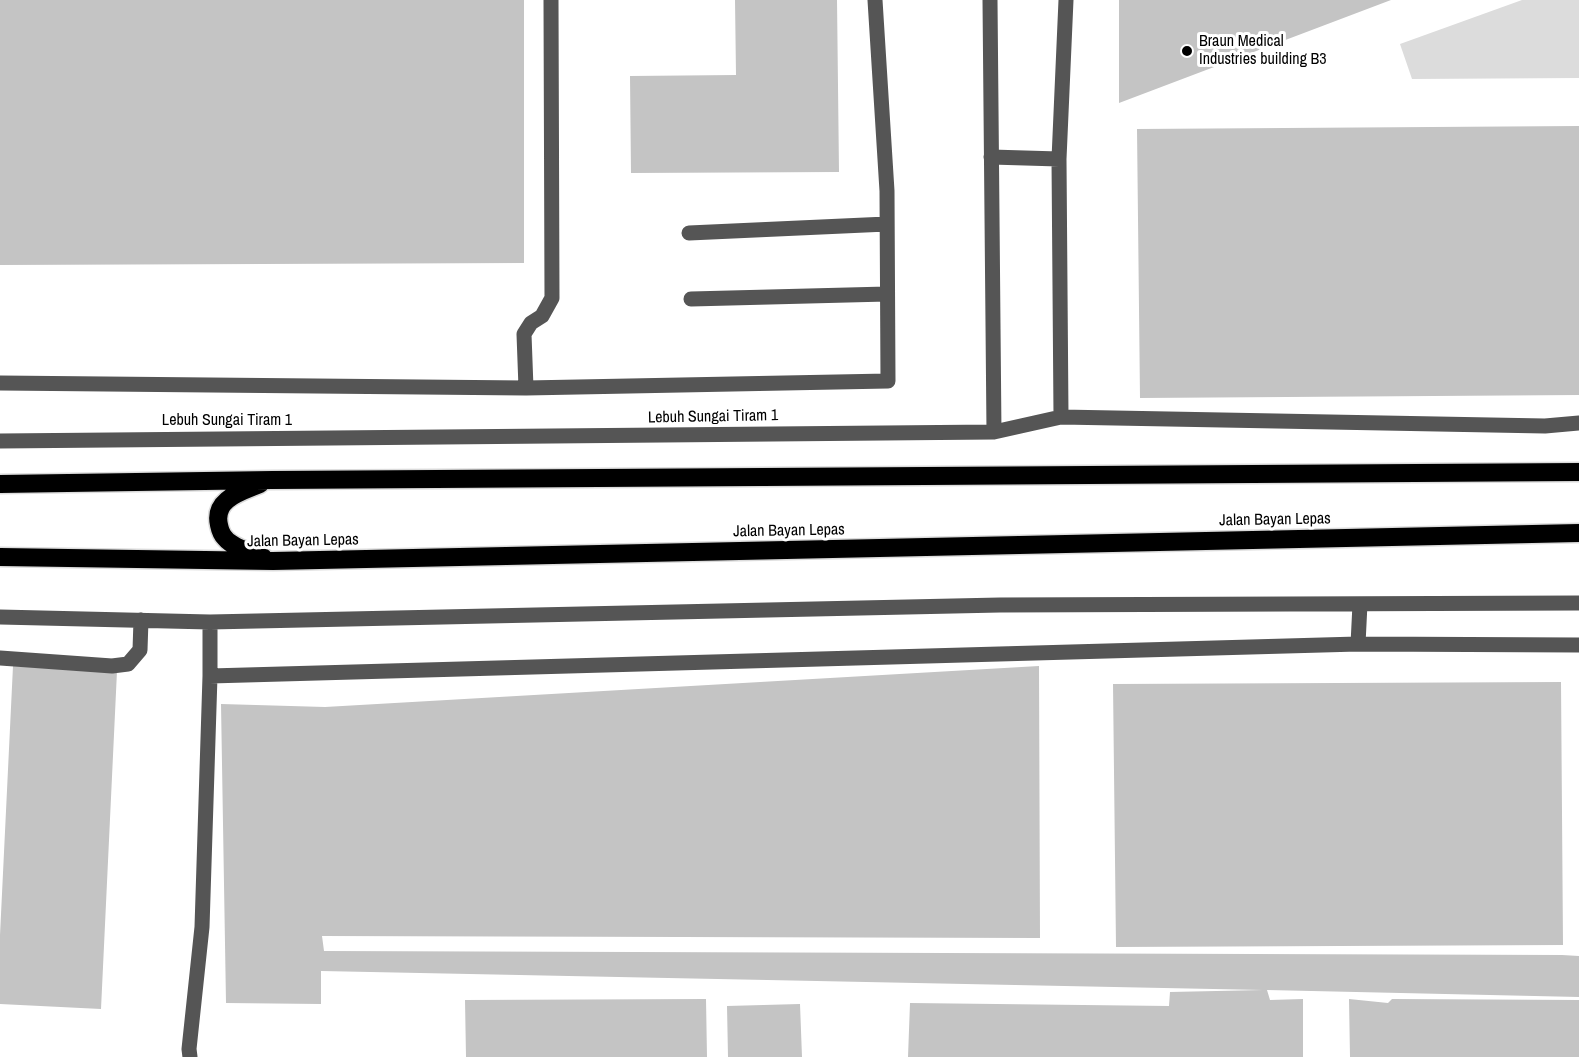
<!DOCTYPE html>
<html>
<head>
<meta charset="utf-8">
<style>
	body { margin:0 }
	canvas { display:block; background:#fff }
</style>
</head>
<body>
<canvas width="1579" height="1057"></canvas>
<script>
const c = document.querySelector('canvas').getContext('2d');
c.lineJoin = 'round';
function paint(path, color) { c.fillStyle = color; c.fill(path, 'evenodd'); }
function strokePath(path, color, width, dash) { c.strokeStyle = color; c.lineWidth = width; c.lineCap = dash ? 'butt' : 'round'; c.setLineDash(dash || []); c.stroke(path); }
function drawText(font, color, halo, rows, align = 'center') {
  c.font = font + ' "Archivo Narrow",sans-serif'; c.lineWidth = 6; c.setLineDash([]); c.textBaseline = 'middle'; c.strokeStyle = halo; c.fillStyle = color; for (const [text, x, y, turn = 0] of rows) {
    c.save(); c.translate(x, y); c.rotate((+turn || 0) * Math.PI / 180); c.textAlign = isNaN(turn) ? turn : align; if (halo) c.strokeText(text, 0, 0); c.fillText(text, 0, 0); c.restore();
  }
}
const green = new Path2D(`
	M 1522,0 L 1579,0 L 1579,78 L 1412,79 L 1400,44 Z`);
const building = new Path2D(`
	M 0,0 L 524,0 L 524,263 L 0,265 Z
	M 735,0 L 837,0 L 839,172 L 631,173 L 630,76 L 736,75 Z
	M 1119,0 L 1391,0 L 1119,103 Z
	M 1579,126 L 1579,395 L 1140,398 L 1137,129 Z
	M 13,666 L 117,671 L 101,1009 L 0,1004 L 0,935 Z
	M 1039,666 L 1040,938 L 322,936 L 324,951 L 1562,955 L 1579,956 L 1579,997 L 1267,990 L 1270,1000 L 1303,999 L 1303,1057 L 908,1057 L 910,1003 L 1169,1006 L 1170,992 L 1263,990 L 321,971 L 321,1004 L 226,1003 L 221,704 L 325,707 Z
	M 1561,682 L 1563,945 L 1116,947 L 1113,684 Z
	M 706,999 L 707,1057 L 466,1057 L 465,1000 Z
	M 1349,999 L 1388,1003 L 1392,999 L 1579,1000 L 1579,1057 L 1350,1057 Z
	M 800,1004 L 802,1057 L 728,1057 L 727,1006 Z`);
const minor = new Path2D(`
	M 990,0 L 994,432
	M 991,157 L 1059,159
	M 689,233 L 887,224
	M 691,299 L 887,294
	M 0,383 L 526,388 L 888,381 L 887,191 L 875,0
	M 526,388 L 524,334 L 531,323 L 542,316 L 552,298 L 551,0
	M 1061,417 L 1059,159 L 1066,0
	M 0,441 L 994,432 L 1061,417 L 1545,426 L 1579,423
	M 0,617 L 210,622 L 1000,605 L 1579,603
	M 1358,644 L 1360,604
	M 0,658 L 112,666 L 128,664 L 140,650 L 141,620
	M 210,676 L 1358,644 L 1579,645
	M 190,1057 L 189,1049 L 202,927 L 210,676 L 210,622`);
const highway = new Path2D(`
	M 0,484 L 272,480 L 1579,472
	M 260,484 C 241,492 213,499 219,525 C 220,530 222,535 225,538 C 233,548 251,552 263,557
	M 0,557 L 273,561 L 1579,533`);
const markers = [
	[1187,51,6,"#000"]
];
const poiNames = [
	["Braun Medical",1199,42],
	["Industries building B3",1199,60]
];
const streetNames = [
	["Lebuh Sungai Tiram 1",713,417,-1],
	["Lebuh Sungai Tiram 1",227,421],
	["Jalan Bayan Lepas",1275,520,-1],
	["Jalan Bayan Lepas",789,531,-1],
	["Jalan Bayan Lepas",303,541,-1]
];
paint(green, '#dcdcdc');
paint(building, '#c4c4c4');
strokePath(highway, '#dbdbdb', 21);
strokePath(minor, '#555', 15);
strokePath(highway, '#000', 18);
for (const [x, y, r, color] of markers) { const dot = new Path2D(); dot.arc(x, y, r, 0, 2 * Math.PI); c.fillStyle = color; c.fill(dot); strokePath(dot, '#fff', 2); }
drawText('16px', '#000', '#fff', poiNames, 'left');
drawText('16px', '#000', '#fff', streetNames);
</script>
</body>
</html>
